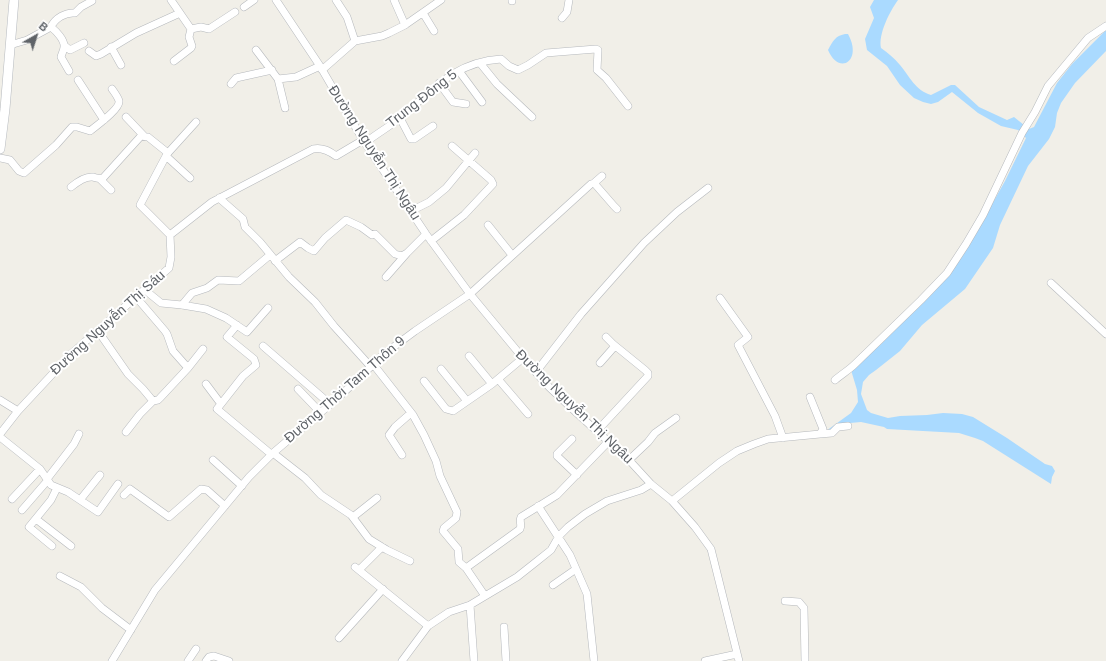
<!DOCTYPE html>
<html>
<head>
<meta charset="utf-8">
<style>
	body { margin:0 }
	#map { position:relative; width:1106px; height:661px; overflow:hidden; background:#f1efe8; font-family:Arial,sans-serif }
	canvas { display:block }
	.north { position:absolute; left:16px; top:16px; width:40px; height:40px; -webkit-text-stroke:3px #fff; paint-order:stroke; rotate:39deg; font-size:11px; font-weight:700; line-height:16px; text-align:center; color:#5f6368 }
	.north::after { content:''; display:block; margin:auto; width:14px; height:18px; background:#5f6368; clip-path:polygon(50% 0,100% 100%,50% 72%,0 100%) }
</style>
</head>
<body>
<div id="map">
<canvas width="1106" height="661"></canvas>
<div class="north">B</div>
</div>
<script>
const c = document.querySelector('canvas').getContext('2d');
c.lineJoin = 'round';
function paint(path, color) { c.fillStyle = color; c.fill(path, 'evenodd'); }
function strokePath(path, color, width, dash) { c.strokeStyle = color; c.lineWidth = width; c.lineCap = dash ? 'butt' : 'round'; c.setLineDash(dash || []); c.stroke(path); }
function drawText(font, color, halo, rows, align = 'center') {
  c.font = font + ' Arial,sans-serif'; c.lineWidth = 4; c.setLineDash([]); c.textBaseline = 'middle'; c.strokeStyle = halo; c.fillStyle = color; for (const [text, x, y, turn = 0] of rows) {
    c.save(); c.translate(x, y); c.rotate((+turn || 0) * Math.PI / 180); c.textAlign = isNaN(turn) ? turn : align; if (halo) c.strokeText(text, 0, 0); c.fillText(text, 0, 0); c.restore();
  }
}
const water = new Path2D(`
	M 874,0 L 898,0 C 890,11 878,34 881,48 C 888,53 894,58 900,65 C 910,77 915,90 931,95 L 951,85 L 955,85 L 979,107 L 1007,120 L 1014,117 L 1029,129 L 1034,127 L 1057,83 L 1072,64 L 1106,30 L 1106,51 L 1075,83 L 1061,103 L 1057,113 L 1055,127 L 1049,139 L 1028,166 L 1000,225 L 993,248 L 965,289 L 922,325 L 900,351 L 876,370 L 869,375 L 863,382 L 861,394 L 867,410 L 871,413 L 888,418 L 900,416 L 927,415 L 943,413 L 962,414 L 973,417 L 1007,438 L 1045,464 L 1052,466 L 1055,471 L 1052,477 L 1051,484 L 983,441 L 975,438 L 959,433 L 887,429 L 884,427 L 861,422 L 850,423 L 826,431 L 851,413 L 858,402 L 857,390 L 851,370 L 882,343 L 917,307 L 981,224 L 1005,181 L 1026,138 L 1018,130 L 1001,126 L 978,113 L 952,92 L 938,102 L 931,104 L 923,102 L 914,98 L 900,85 L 887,66 L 867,50 L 865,39 L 874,18 L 870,7 Z
	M 845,34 L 848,34 C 863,61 839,76 828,50 C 833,41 835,36 845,34 Z`);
const minor = new Path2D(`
	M 171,0 L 191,29 L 201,27 L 209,29 L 235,12
	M 276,0 L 320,66 L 363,140 L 426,234 L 470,294 L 523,358 L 549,387 L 580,416 L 629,460 L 651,484 L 672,501 L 695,527 L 711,549 L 739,661
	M 336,0 L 347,17 L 355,41
	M 394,0 L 405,25
	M 512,0 L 512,1
	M 244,7 L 254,0
	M 423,13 L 434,31
	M 562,18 L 567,12 L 569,0
	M 51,27 C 55,18 66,12 75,13 L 81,7 L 92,1
	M 10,45 L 27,40 L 51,27 C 56,31 65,40 64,47 C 64,50 62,53 61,57 L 69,71
	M 65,46 L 70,50 L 84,43
	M 111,47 L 121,65
	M 256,50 L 278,79
	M 89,51 L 96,56 L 101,54 L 136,33 L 180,13
	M 174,61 L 191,48 L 192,46 L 189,37 L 191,29
	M 480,63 L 497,84 L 532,117
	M 322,70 L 355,41 L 382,36 L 389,33 L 405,25 L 441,0
	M 459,71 L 482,102
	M 78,80 L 104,120
	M 439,83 L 453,102 L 466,104
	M 231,84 L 236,78 L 272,70
	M 285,108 L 278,79 L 296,77 L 320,66
	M 126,117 L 144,136
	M 400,118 L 411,139 L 414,139 L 433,126
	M 365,143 C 376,134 389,127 400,118 C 433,90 454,62 501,59 L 509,66 L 518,70 L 528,65 L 546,53 L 596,49 L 598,50 L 597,70 L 606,78 L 628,106
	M 166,156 L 190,178
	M 0,158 L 10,160 L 19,171 L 24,173 L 56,145 L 72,127 L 77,127 L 90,131 C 96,126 120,109 119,101 C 118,97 114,92 112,89
	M 100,179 L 111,190
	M 594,183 L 602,176
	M 71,187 C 77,182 85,176 93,177 C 97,178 99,179 103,178 L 141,136 L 148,137 L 168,153
	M 219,198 L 243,219 L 245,227 L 260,242 L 289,277 L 315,302 L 334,326 L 371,367
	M 411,211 L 429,202 L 446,188 L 475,153
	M 488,225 L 512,255
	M 170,235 L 140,205 L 167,154 L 196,122
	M 431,241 L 464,215 L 493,184 L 491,180 L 452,146
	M 275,261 L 300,242 L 308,248 L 314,251 L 325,238 L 346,220 L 361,227 L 372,235 L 375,234 L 395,254 L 402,256 L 407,253 L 426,234
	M 386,277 L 407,253
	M 1051,283 L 1106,334
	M 145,290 L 161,303 L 182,305 L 206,309 L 226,318 L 247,332 L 268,308
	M 136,297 L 165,331 L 167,334 L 173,351 L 188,368 L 160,398 L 158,400 L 153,401
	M 720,298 L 748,337 L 738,345 L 775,416 L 783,438
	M 182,305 L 192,293 L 207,288 L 218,280 L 239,281 L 270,255
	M 237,325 L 227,337 L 254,359 L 256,365 L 243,376 L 217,409 L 271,454
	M 98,331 L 128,374 L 143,389 L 153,401 L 140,414 L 126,432
	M 263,346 L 330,404
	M 469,356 L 492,384
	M 600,363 L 615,346
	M 373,364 L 413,415 L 424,435 L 436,461 L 440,476 L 457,512 L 456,518 L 444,528 L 443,531 L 458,549 L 459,562 L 466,568 L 485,596
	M 188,368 L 203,349
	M 441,369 L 467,401
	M 536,372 L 581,314 L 644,243 L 677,212 L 708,188
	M 498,379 L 528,414
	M 835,380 C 842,374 849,370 855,364 L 921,300 L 947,273 L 966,244 L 983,215 L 1022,133 L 1035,112 L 1048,86 L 1088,38 L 1106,26
	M 424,381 L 446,409 L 453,411 L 492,384 L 523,358
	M 206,384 L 221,404
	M 298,389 L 320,412
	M 0,400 L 18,411 L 71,354 L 169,268 L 171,257 L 170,235 L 212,202 L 313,149 C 322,147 329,151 336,156 L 363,140
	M 597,431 L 648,376 L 648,373 L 645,370 L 613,344 L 606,337
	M 0,434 L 18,411
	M 820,434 L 832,433 L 838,427 L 848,426
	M 0,437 L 40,469 L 51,485 L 68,492 L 98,512 L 118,484
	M 572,439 L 557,454 L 557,456 L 577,475
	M 273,453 L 305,478 L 321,495 L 351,515 L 369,539 L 387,550 L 410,561
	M 402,455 L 389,435 L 395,427 L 411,413
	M 213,460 L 242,486
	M 629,460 L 648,442 L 655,433 L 676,418
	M 47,479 L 74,444 L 79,434
	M 124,495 L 130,489 L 169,517 L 201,489 L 207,490 L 225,506
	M 12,499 L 40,469
	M 80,500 L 100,475
	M 672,501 L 719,463 L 737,451 L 754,444 L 768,439 L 820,434 L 823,429 L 810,397
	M 538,506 L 570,555 L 587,594 L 594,661
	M 22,510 L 48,480
	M 353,517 L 377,498
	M 36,519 L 71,546
	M 52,546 L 29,527 L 51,500 L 57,488
	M 355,567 L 428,626 L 449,612 L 470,605
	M 466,568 L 520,529 C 522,525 519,521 521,517 L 557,495 L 609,441
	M 359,570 L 382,547
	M 60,576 L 81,587 L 102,608 L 131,630
	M 553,585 L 576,569
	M 785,601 L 799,602 L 804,608 L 805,661
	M 504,627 L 506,661
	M 339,638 L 383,589
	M 112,661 L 155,590 L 249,477 L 273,453 L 340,396 L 384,354 L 415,331 L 470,294 L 591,184 L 594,183 L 614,206 L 617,209
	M 188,661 L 196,649
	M 206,661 L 209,657 L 214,656 L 229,661
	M 402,661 L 428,626
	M 474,661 L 470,605 L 517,577 L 536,562 L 551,550 L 559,536 L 568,527 L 585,514 L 607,501 L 641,490 L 651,484
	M 705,661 L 737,654`);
const secondary = new Path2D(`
	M 0,149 L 5,109 L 14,0`);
const streetNames = [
	["Trung Đông 5",422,99,-38],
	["Đường Nguyễn Thị Ngâu",374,153,57],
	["Đường Nguyễn Thị Sáu",108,323,-42],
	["Đường Thời Tam Thôn 9",345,390,-41],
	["Đường Nguyễn Thị Ngâu",574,407,44]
];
paint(water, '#aadaff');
strokePath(minor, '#b5b8bc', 8);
strokePath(secondary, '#b6babf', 10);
strokePath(minor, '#fff', 7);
strokePath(secondary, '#fff', 9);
drawText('14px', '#5f6368', '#fff', streetNames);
</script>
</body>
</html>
